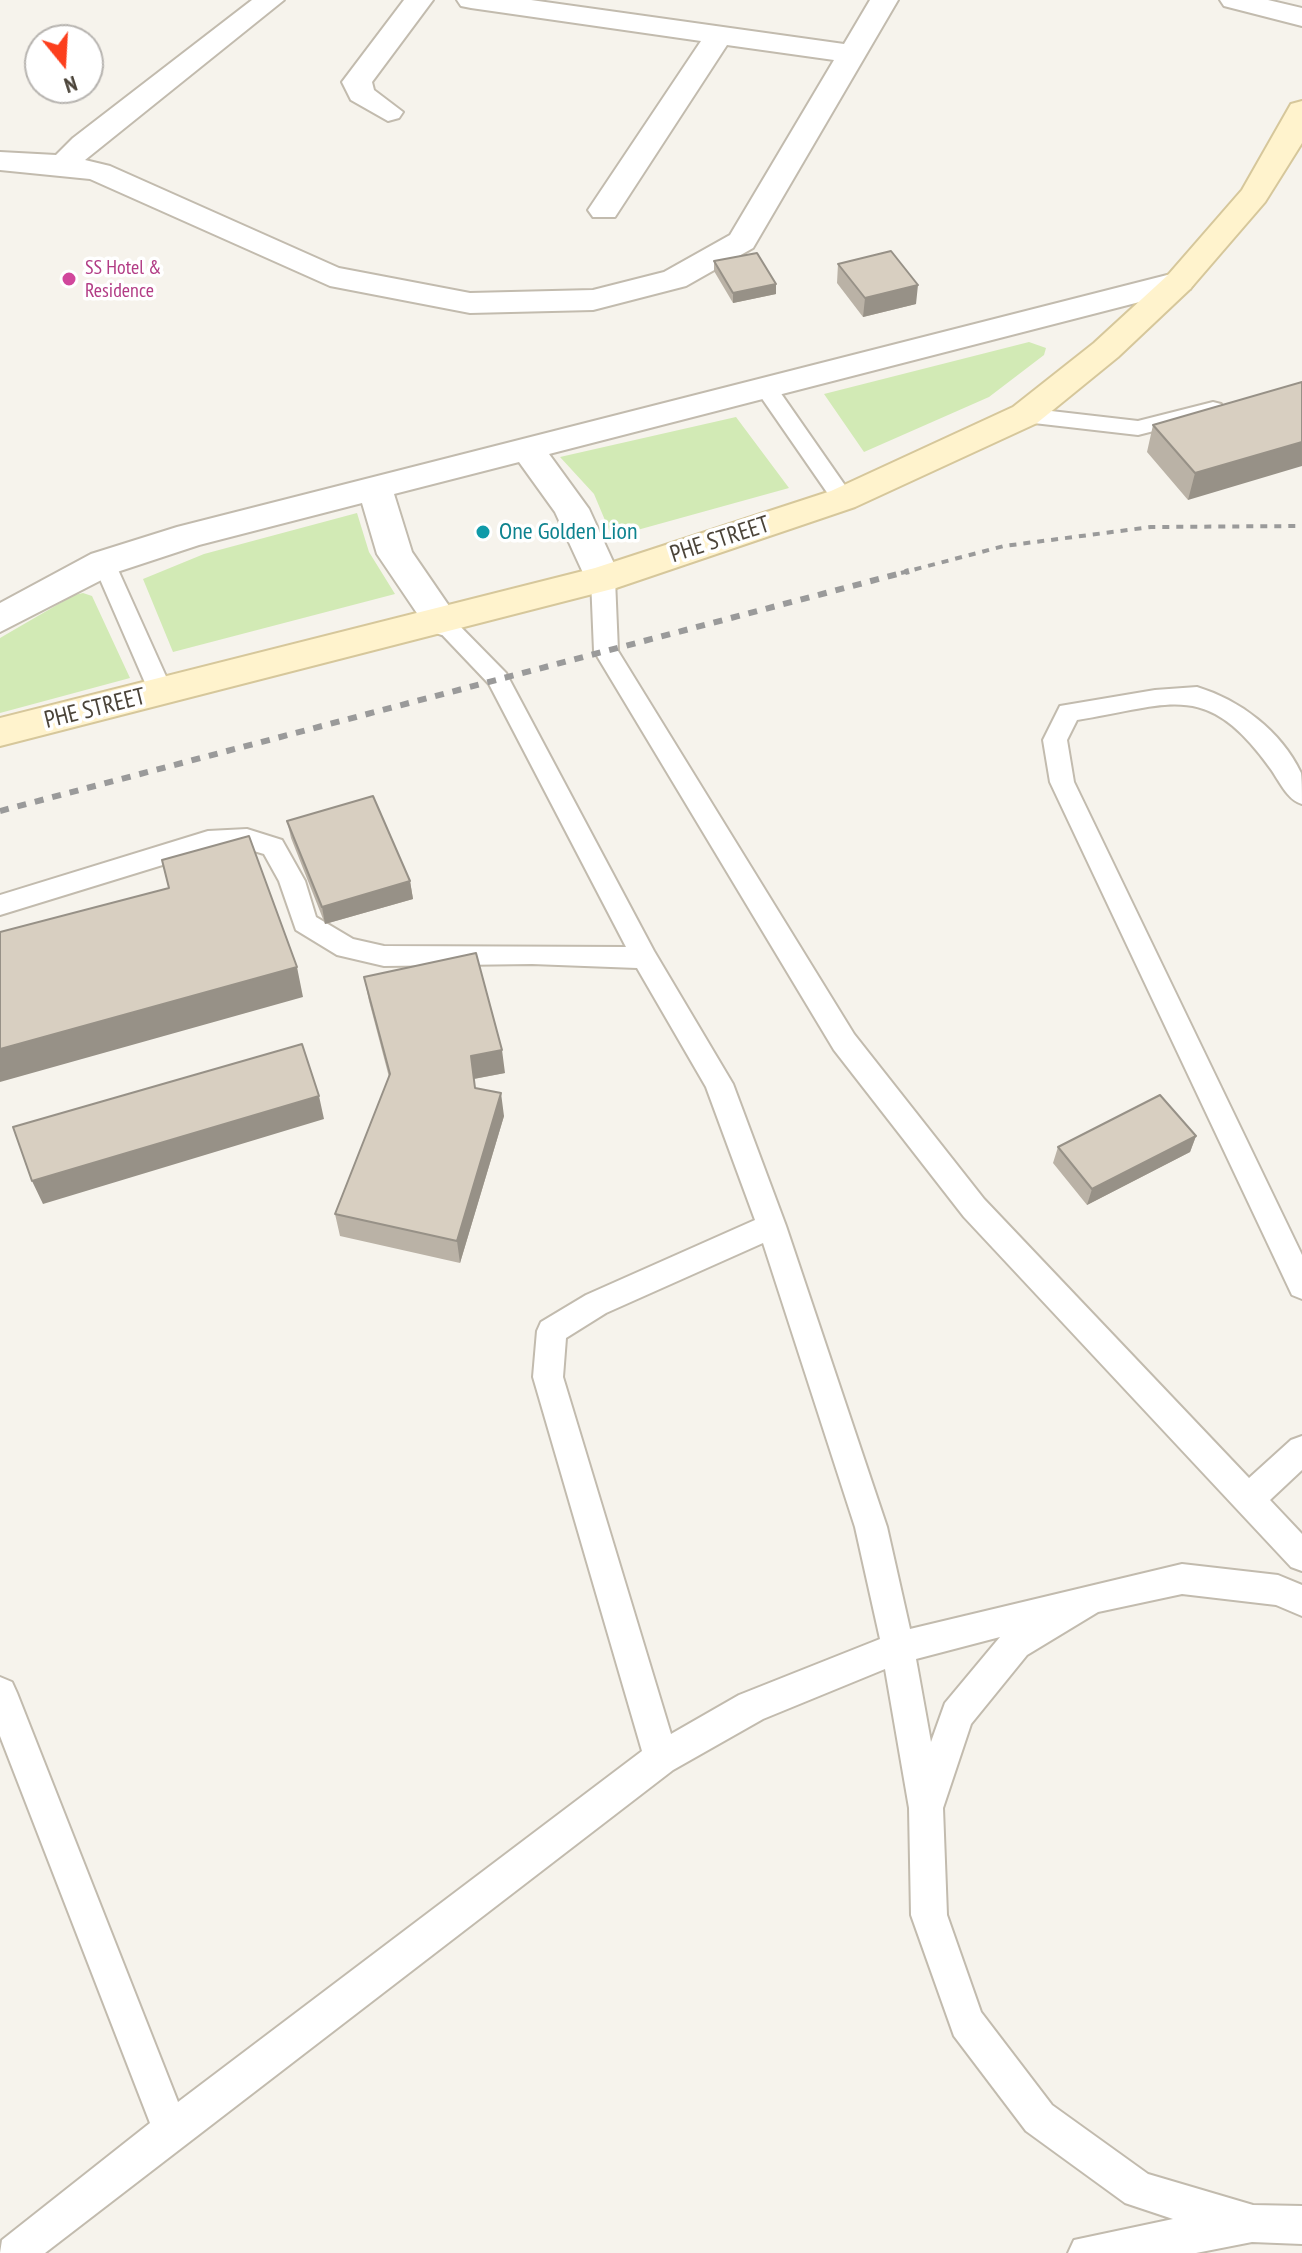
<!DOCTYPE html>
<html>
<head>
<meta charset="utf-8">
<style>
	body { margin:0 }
	#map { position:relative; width:1302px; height:2253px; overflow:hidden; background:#f6f3ec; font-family:"PT Sans Narrow",sans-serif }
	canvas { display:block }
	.north { position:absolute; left:24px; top:24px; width:80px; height:80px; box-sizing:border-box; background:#fff; border:2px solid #b7b4b0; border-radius:50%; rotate:162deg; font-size:22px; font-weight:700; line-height:32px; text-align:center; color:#4b4439 }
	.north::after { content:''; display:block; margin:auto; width:28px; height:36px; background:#fc3f1d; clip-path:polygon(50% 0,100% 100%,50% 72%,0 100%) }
</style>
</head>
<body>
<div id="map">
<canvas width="1302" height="2253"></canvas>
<div class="north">N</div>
</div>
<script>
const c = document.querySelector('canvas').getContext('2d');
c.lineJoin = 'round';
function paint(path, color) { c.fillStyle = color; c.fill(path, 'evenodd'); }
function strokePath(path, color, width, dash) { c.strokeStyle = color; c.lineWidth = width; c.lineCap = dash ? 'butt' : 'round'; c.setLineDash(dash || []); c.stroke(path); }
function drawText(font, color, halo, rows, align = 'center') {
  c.font = font + ' "PT Sans Narrow",sans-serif'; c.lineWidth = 7; c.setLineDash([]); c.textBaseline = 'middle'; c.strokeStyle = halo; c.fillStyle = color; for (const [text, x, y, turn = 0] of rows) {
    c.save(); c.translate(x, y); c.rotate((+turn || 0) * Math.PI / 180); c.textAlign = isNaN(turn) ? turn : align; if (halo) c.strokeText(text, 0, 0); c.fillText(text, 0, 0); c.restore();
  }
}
const green = new Path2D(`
	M 1029,342 L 1046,348 L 1044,355 L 989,397 L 864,452 L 824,394 Z
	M 736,417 L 789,488 L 612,537 L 594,494 L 560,457 Z
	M 357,513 L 369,552 L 395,594 L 173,652 L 143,579 L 204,554 Z
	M 83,593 L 92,596 L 130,678 L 0,713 L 0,638 L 74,595 Z`);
const lane = new Path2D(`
	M 765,380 L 773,382 L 851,494 L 854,499 L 851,504 L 835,504 L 754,387 Z
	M 1213,402 L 1221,404 L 1224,409 L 1221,414 L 1138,435 L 1025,422 L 1014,415 L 1025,408 L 1138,421 Z
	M 104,555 L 115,563 L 173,692 L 170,698 L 152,698 L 149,692 L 93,563 Z
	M 603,571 L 615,579 L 618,651 L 854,1034 L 984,1199 L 1249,1478 L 1291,1440 L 1302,1436 L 1302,1470 L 1270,1500 L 1302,1534 L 1302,1571 L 1291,1567 L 964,1217 L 834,1050 L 594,651 L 591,579 Z
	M 442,614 L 450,616 L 506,673 L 654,951 L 733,1084 L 786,1226 L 887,1527 L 910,1629 L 1182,1564 L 1278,1575 L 1302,1585 L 1302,1616 L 1276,1605 L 1182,1594 L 1098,1612 L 1027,1655 L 971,1724 L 943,1808 L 947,1915 L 981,2012 L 1052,2105 L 1148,2174 L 1253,2205 L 1302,2206 L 1302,2244 L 1252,2242 L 1196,2253 L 1068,2253 L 1074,2240 L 1173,2219 L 1125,2203 L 1026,2131 L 954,2036 L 911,1915 L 909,1808 L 885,1669 L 763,1719 L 673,1770 L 45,2253 L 0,2253 L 2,2240 L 150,2123 L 0,1736 L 0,1677 L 12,1682 L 17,1693 L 178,2102 L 642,1751 L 533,1377 L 537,1331 L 541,1322 L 586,1295 L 755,1220 L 706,1087 L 637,968 L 532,964 L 384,966 L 337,955 L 296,930 L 279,881 L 264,854 L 247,849 L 208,851 L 0,915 L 0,895 L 208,831 L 247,829 L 282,840 L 305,881 L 316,917 L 353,939 L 384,946 L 626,947 L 489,684 L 430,622 ZM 763,1243 L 855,1527 L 880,1639 L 739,1695 L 671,1734 L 563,1377 L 566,1338 L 606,1313 ZM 1000,1637 L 945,1703 L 931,1742 L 916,1659 Z
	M 1197,687 C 1240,700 1281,731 1301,773 C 1302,781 1302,795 1302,804 C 1287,800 1279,780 1270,768 C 1206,679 1171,705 1077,720 L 1067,740 L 1074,782 L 1302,1255 L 1302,1299 L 1292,1295 L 1050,782 L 1043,740 L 1060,706 L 1155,690 Z`);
const street = new Path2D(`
	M 252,0 L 284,0 L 85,160 L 110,166 L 339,268 L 470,293 L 593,290 L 664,272 L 730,235 L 834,60 L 727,45 L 615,217 L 593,217 L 588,210 L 701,41 L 471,8 L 461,6 L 457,0 L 531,0 L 844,44 L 870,0 L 898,0 L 753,248 L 686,286 L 593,310 L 470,313 L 330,286 L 90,179 L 0,170 L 0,152 L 56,155 L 73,138 Z
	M 404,0 L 433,0 L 372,82 L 374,90 L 403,112 L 399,118 L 388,121 L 351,100 L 342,82 Z
	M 1220,0 L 1268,0 L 1302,8 L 1302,26 L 1224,6 Z
	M 1179,272 L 1190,275 L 1195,282 L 1190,289 L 549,454 L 589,509 L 621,579 L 616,588 L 603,591 L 590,588 L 555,512 L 519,462 L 394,494 L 412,552 L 460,622 L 455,631 L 442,635 L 429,631 L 377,554 L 362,503 L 199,545 L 117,572 L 0,632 L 0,603 L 91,554 L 177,527 Z`);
const secondary = new Path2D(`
	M 1302,101 L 1302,143 L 1265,202 L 1190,289 L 1118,357 L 1037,423 L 855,507 L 616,588 L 0,746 L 0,718 L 595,568 L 831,491 L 1013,407 L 1094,343 L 1168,275 L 1242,190 L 1291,104 Z`);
const railFar1 = new Path2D(`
	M 901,573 L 1004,546 L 1151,527 L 1302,526`);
const rail = new Path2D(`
	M 0,811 L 909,571`);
const wall = new Path2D(`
	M 714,261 L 776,284 L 776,294 L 733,303 L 714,271 Z
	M 838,264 L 916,304 L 863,317 L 837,283 Z
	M 1302,382 L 1188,500 L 1147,452 L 1153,425 Z
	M 287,821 L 410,881 L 413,899 L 325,924 L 291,838 Z
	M 364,977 L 505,1073 L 474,1079 L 475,1088 L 504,1116 L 460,1263 L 340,1236 L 335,1214 L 389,1077 L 369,1001 Z
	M 1196,1136 L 1190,1152 L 1087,1205 L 1053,1163 L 1058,1147 Z`);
const shadedWall = new Path2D(`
	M 776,284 L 776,294 L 733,303 L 733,293 Z
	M 918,285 L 916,304 L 863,317 L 865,298 Z
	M 1302,442 L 1302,466 L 1188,500 L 1195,473 Z
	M 410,881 L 413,899 L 325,924 L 322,907 Z
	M 297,967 L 303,997 L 0,1082 L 0,1049 Z
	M 502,1050 L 505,1073 L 473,1079 L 471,1056 Z
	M 501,1093 L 504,1116 L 460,1263 L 457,1241 Z
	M 319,1096 L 324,1119 L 43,1204 L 32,1181 Z
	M 1196,1136 L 1190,1152 L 1087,1205 L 1092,1189 Z`);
const building = new Path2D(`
	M 891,251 L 918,285 L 865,298 L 838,264 Z
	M 757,253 L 776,284 L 733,293 L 714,261 Z
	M 1302,382 L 1302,442 L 1195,473 L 1153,425 Z
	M 373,796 L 410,881 L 322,907 L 287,821 Z
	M 249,836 L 297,967 L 0,1049 L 0,932 L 169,888 L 162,860 Z
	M 476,953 L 502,1050 L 471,1056 L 475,1088 L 501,1093 L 457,1241 L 335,1214 L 390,1074 L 364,977 Z
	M 302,1044 L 319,1096 L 32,1181 L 13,1127 Z
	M 1160,1095 L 1196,1136 L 1092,1189 L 1058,1147 Z`);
const markers = [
	[69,279,8,"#d1479c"],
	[483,532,8,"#0f9aa8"]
];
const farHotelnames = [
	["SS Hotel &",85,268],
	["Residence",85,291]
];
const cultureNames = [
	["One Golden Lion",499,532]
];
const streetNames = [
	["PHE STREET",720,540,-18],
	["PHE STREET",95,709,-14]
];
paint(green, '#d2eab5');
strokePath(lane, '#c2bbae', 4);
strokePath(street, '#c2bbae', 4);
strokePath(secondary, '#d6c79b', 4);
paint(lane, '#fff');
paint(street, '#fff');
paint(secondary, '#fff3cd');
strokePath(railFar1, '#9a9a9a', 4, [7, 7]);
strokePath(rail, '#9a9a9a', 6, [9, 9]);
paint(wall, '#bab2a6');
paint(shadedWall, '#979187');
paint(building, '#d8cfc1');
strokePath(building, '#979187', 2);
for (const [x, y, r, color] of markers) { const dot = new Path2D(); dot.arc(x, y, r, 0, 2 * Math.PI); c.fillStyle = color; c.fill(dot); strokePath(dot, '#fff', 3); }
drawText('20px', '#b23c85', '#fff', farHotelnames, 'left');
drawText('24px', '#0d838f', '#fff', cultureNames, 'left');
drawText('24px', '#4b4439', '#fff', streetNames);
</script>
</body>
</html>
